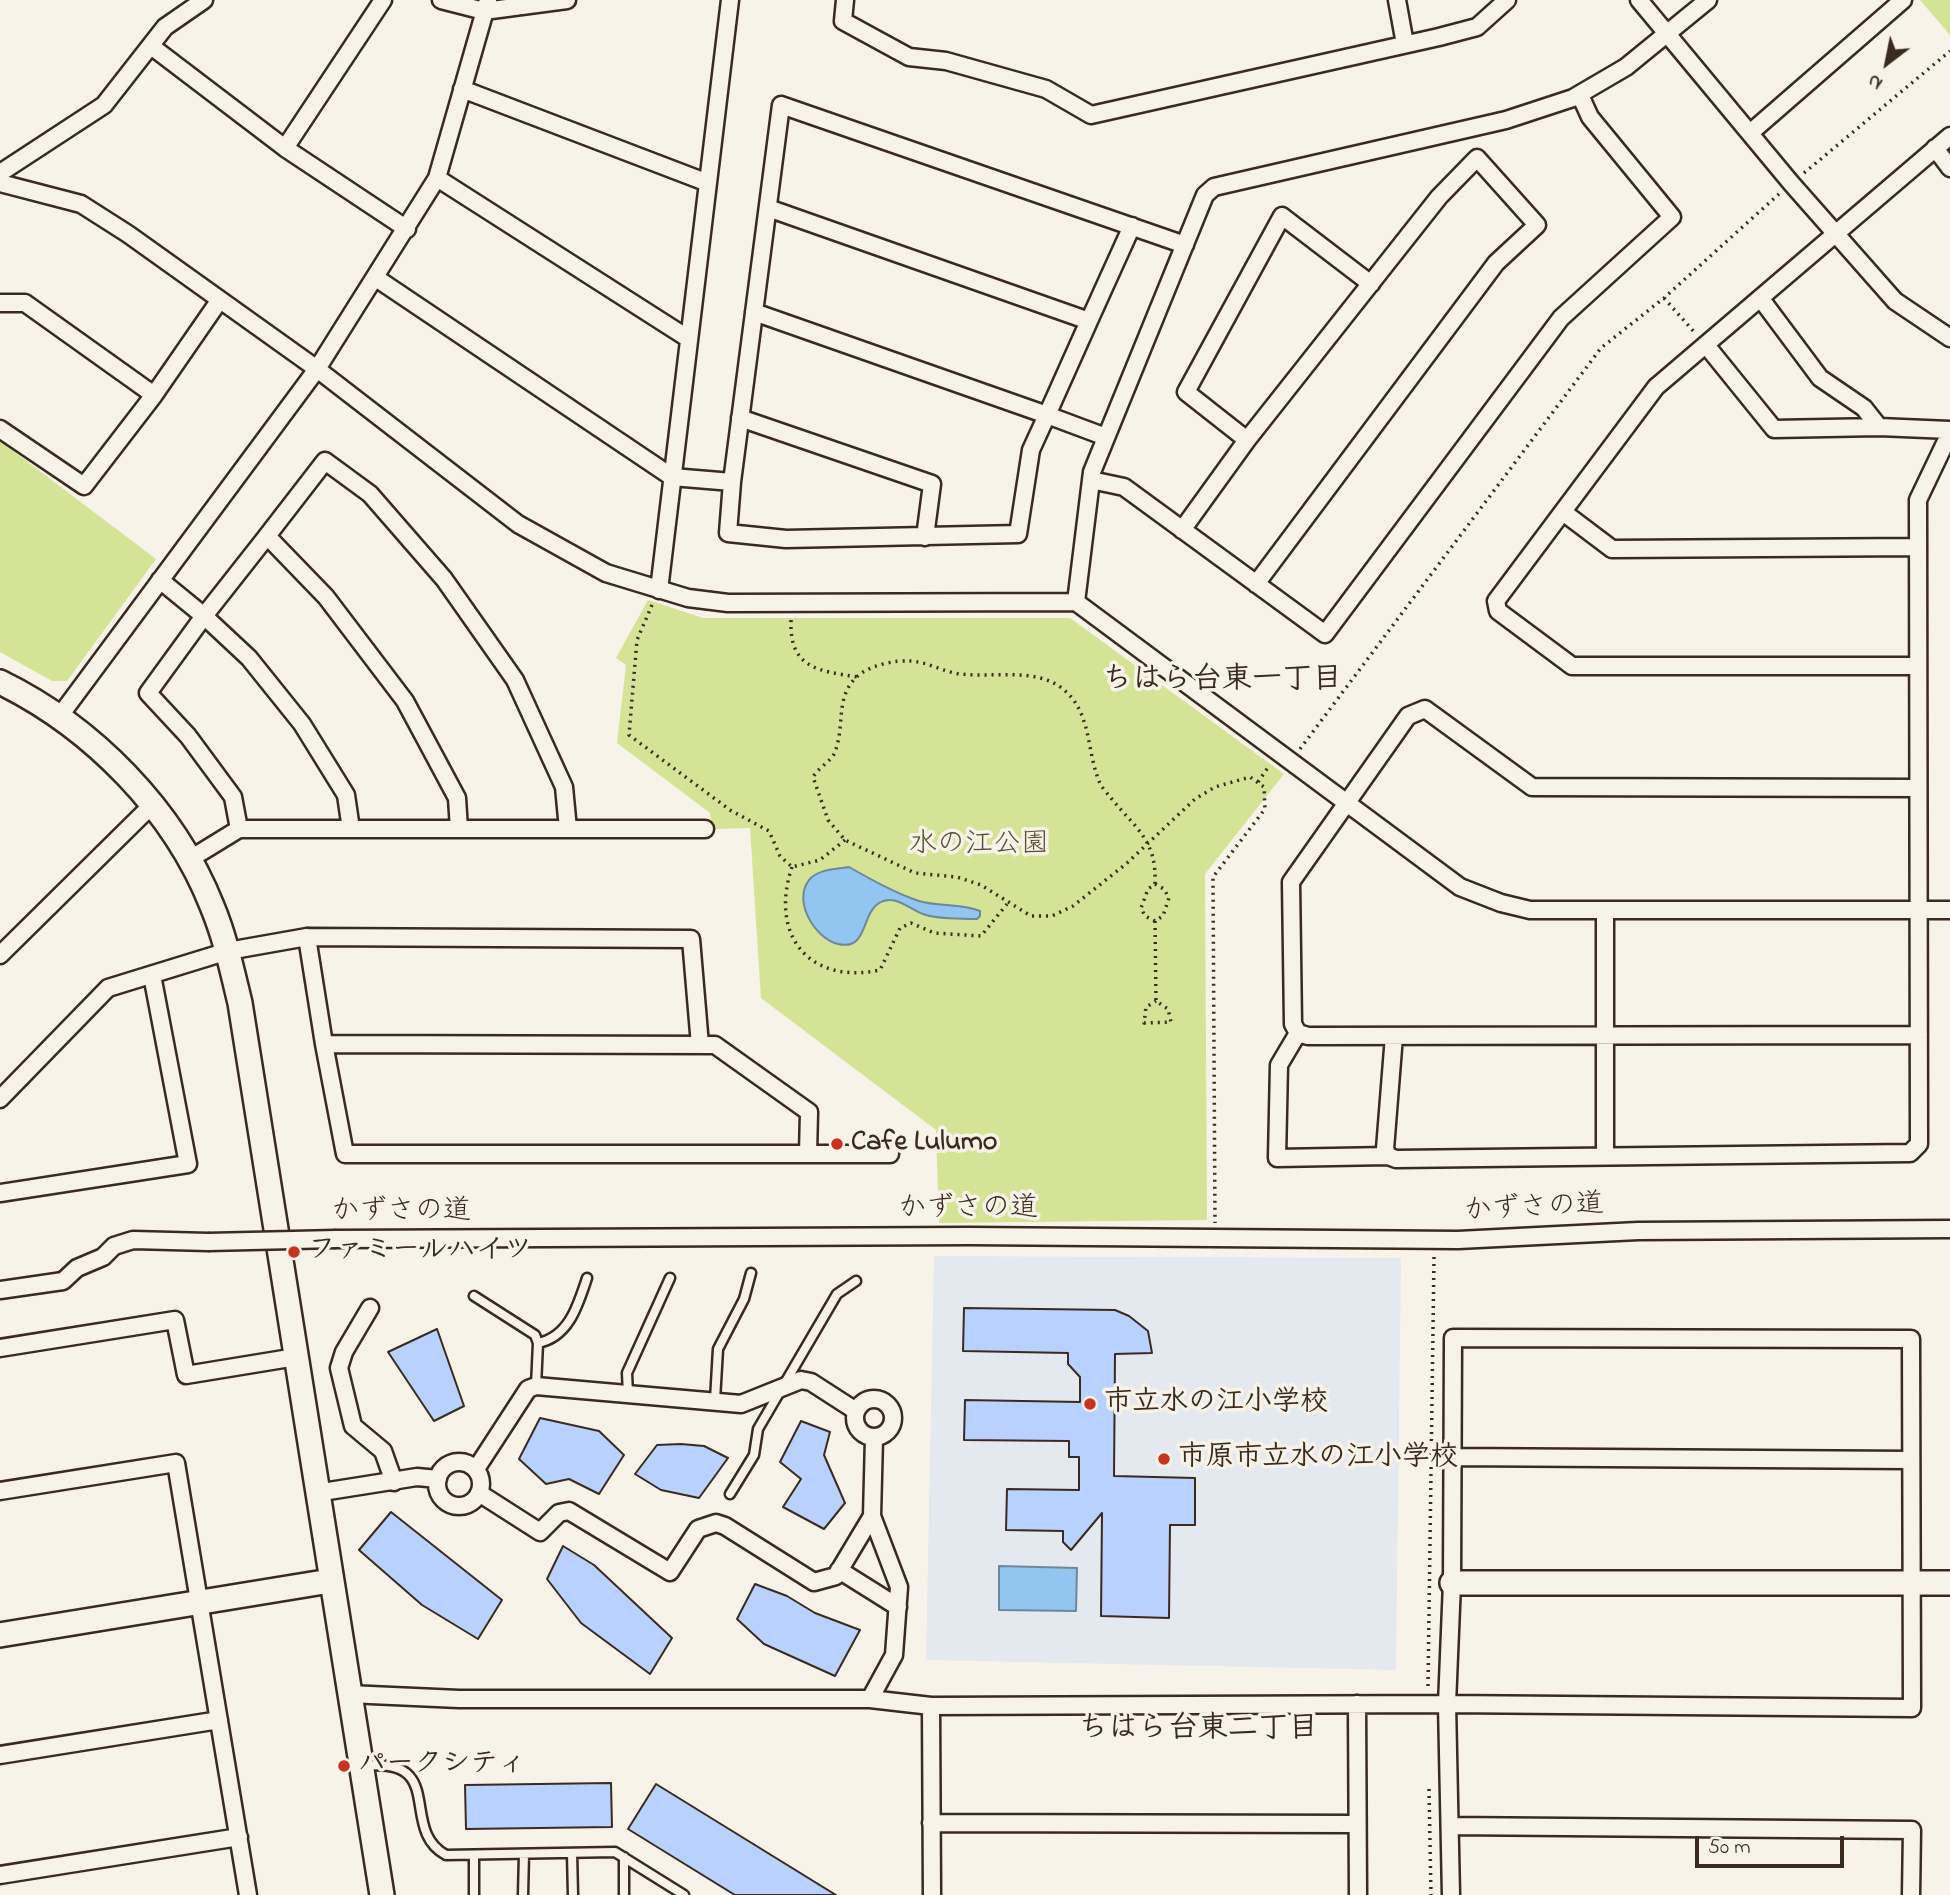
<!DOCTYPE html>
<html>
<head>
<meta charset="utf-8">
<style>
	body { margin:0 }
	#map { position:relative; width:1950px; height:1895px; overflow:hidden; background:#f7f3e8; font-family:"Indie Flower",sans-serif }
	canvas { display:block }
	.north { position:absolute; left:1852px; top:28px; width:70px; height:70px; -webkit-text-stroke:5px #f7f3e8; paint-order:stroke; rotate:212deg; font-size:19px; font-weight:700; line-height:28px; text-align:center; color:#3b2a1e }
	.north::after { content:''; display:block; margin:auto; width:24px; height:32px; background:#3b2a1e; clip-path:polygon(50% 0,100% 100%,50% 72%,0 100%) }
	.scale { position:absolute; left:1695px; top:1836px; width:149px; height:32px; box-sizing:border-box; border:4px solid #3b2a1e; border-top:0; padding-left:9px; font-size:21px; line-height:24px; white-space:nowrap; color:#3b2a1e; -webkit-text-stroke:5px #f7f3e8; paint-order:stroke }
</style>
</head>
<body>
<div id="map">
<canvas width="1950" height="1895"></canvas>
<div class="north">N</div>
<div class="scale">50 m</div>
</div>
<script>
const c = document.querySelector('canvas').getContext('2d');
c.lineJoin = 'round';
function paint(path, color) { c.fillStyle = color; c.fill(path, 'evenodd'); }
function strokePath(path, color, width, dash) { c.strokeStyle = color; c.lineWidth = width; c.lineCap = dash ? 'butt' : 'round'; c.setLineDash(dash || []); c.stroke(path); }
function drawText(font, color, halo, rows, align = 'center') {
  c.font = font + ' "Indie Flower","Klee One",sans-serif'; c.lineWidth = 7; c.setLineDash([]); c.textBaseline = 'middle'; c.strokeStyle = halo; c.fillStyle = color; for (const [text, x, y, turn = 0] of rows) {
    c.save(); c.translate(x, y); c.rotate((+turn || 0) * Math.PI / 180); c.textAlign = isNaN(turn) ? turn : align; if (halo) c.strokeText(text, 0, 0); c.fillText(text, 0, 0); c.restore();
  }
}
const built = new Path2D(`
	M 934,1256 L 1401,1258 L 1396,1670 L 926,1660 Z`);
const green = new Path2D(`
	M 1920,0 L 1950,0 L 1950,35 Z
	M 0,441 L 156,559 L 67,681 L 52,681 L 0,652 Z
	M 648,600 L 703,618 L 1070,618 L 1284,774 L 1205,874 L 1207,1220 L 939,1223 L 936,1130 L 761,998 L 750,828 L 712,829 L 710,813 L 617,743 L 626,665 L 616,658 Z`);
const water = new Path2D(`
	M 849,867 C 872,880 895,893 919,901 C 939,907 960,903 980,911 L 980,916 L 977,919 C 961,918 939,920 923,914 C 910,910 895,893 879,903 C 861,914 868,951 838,944 C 816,939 792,902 809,880 C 818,869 836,869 849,867 Z
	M 999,1566 L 1077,1568 L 1076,1611 L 999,1610 Z`);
const building = new Path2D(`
	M 964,1308 L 1115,1310 L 1129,1316 L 1148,1331 L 1152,1353 L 1115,1354 L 1114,1476 L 1195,1478 L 1195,1525 L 1170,1525 L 1169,1618 L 1101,1616 L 1102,1513 L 1071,1550 L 1063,1542 L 1063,1531 L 1006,1530 L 1007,1489 L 1079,1490 L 1079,1457 L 1069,1457 L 1069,1441 L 964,1440 L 965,1400 L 1080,1402 L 1080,1377 L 1068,1364 L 1068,1353 L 963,1351 Z
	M 437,1329 L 464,1406 L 434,1421 L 388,1352 Z
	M 540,1418 L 599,1431 L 624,1455 L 599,1494 L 569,1479 L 546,1484 L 519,1459 Z
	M 801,1421 L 830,1432 L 824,1455 L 845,1503 L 824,1529 L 783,1507 L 801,1479 L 780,1462 Z
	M 681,1444 L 704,1446 L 728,1458 L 699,1498 L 661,1490 L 635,1474 L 657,1445 Z
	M 391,1512 L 502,1600 L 478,1639 L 422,1605 L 359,1550 Z
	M 563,1546 L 594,1565 L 672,1638 L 650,1674 L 581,1623 L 547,1579 Z
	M 755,1584 L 787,1596 L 815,1613 L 860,1630 L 835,1676 L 764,1644 L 737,1619 Z
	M 611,1783 L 612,1827 L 466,1829 L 465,1785 Z
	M 656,1784 L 836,1895 L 735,1895 L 628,1829 Z`);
const path = new Path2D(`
	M 1804,173 L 1950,51
	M 1664,298 L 1695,333
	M 652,605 L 637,640 L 629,735 L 730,810 L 769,831 L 780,856 L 792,867 L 820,860 L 845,840
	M 791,620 C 789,668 818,671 858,677
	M 1300,749 L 1601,348 L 1664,298 L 1779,194
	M 1258,782 L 1269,766
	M 792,867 C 769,935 809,985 880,970 L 900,928 L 911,923 L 934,933 L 981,936 L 1007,904
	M 1155,884 L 1164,889 L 1169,898 L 1163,916 L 1155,921 L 1145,916 L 1141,908 L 1148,889 L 1155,884 C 1157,840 1136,829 1111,798 C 1107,793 1101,787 1099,781 C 1086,749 1092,713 1063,689 C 1035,667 994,678 960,674 C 943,672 926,661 909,661 C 896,660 874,665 863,672 C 832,693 847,725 834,754 C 830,762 819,767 813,777 L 828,820 L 845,840 L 915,873 L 957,877 L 981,885 L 1031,916 L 1052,916 L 1073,906 L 1126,864 L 1195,799 L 1215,787 L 1250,777 L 1264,787 L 1265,809 L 1213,877 L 1215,1223
	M 1155,921 L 1156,1001 L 1168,1009 L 1171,1022 L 1144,1023 L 1146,1007 L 1156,1001
	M 1428,1686 L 1434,1257
	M 1429,1789 L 1431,1895`);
const lane = new Path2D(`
	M 474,1296 L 535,1335 L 538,1343 L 536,1386
	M 538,1343 C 569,1337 578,1305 587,1278
	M 628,1394 L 627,1373 L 670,1278
	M 715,1400 L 718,1349 L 744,1299 L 751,1273
	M 730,1494 L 754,1455 L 758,1429 L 837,1294 L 856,1281
	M 364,1766 C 448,1757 398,1829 446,1855 L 615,1852 L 684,1895
	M 572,1853 L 573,1895
	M 474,1855 L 474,1895
	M 523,1895 L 524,1854
	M 624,1895 L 624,1857`);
const street = new Path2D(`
	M 441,0 L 484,11 L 567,0
	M 845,0 L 843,21 L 909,57 L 946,61 L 1046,89 L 1091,115 L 1439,37 L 1477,27 L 1507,0
	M 1397,0 L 1405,44
	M 1639,0 L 1791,183 L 1895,301 L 1950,338
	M 151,46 L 285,148 L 407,229
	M 462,89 L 708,183
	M 1750,133 L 1903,0
	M 285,148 L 383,0
	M 1935,148 L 1950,168
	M 0,173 L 104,105 L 165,27 L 204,0
	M 437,178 L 689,339
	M 0,183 L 81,204 L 128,234 L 317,369 L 518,524 L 606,573 L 688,598 L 728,603 L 1076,602 L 1460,887 L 1501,903 L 1530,910 L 1950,910
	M 768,208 L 1089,321 L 1132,226
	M 376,278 L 672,477 L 732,482 L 781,105 L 1185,245
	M 1761,299 L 1820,378 L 1864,408 L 1879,427
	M 0,303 L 25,303 L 154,395
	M 754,312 L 1047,415 L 1089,321
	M 1706,345 L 1774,429 L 1879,427 L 1950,430
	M 740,418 L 932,484 L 925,537
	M 0,429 L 84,486 L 154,395 L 219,301
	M 1247,440 L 1186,392 L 1282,216 L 1371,284
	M 1091,480 L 1124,487 L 1325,634 L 1561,318 L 1672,217 L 1590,117 L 1580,95
	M 732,482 L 728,533 L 786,539 L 1018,534 L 1031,450 L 1047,415 L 1106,437
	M 1563,512 L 1612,549 L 1918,547
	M 1182,530 L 1247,440 L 1439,197 L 1477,158 L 1537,225 L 1496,263 L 1256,584
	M 267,536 L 204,616 L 249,658 L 302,724 L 346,795 L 351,829
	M 160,580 L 204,616 L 148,693 L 188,736 L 233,797 L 239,829 L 190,859
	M 659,590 L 730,0
	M 1076,602 L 1092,472 L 1205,195 L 1214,187 L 1506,120 L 1573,98 L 1626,67 L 1708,0
	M 1918,666 L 1572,666 L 1498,611 L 1496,601 L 1656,387 L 1950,136
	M 59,717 L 317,369 L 437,178 L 488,0
	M 1918,788 L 1532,787 L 1425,709 L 1408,716 L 1291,882 L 1293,1024 L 1298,1033 L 1308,1036 L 1919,1035
	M 239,829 L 705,829
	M 459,829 L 457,798 L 405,701 L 326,597 L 267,536 L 325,461 L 370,494 L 444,579 L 515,680 L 564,787 L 568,829
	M 1605,912 L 1605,1156
	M 307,937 L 324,1044 L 715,1045 L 809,1112 L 808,1154
	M 0,955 L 152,805
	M 1298,1033 L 1279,1065 L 1277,1158 L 1388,1156
	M 1394,1036 L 1385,1149 L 1388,1156 L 1396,1159 L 1910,1153 L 1919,1144 L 1918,500 L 1950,433
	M 324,1044 L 345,1154 L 890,1154
	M 0,1099 L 108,988 L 228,951 L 307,937 L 691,939 L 700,1045
	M 0,1193 L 188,1164 L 152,975
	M 336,1239 L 969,1236 L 1458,1240 L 1638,1231 L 1950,1229
	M 0,1290 L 63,1281 L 77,1268 L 103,1257 L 114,1246 L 133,1240 L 208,1242
	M 370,1308 L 344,1352 L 339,1368 L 353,1426 L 383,1451 L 394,1482
	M 0,1348 L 175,1320 L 186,1375 L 296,1357
	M855 1418a19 19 0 1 1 38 0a19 19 0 1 1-38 0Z
	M 1452,1457 L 1911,1460
	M437 1484a22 22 0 1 1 44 0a22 22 0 1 1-44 0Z
	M 476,1469 L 528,1389 L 536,1386 L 741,1404 L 801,1380 L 811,1382 L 856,1411
	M 0,1491 L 176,1463 L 248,1895
	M 316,1493 L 417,1477 L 438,1479
	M 479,1493 L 540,1532 L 559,1513 L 569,1511 L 670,1572 L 698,1529 L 716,1523 L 725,1526 L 814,1582 L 836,1576 L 872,1516
	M 839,1570 L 898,1607
	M 348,1694 L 459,1699 L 870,1699 L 931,1706 L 1447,1704 L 1912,1708 L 1911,1339 L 1453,1338 L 1452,1583 L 1447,1704 L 1451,1895
	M 870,1699 L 894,1655 L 899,1587 L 872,1516 L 874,1438
	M 1357,1704 L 1358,1895
	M 931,1706 L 932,1895
	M 0,1755 L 219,1720
	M 931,1823 L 1356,1824
	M 1450,1826 L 1912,1830 L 1911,1895
	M 0,1875 L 239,1837`);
const secondary = new Path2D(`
	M 0,682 C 92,727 174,810 212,906 C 225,937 232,970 240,1003 L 382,1895
	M 1452,1583 L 1950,1583
	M 0,1635 L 330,1581`);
const streetBridge = new Path2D(`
	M 208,1242 L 336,1239`);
const markers = [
	[837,1144,7,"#c8321e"],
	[294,1252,7,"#c8321e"],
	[1090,1404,7,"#c8321e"],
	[1164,1459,7,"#c8321e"],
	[344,1766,7,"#c8321e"]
];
const parkNames = [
	["水の江公園",979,846]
];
const poiNames = [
	["Cafe Lulumo",851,1144],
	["ファミールハイツ",308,1252],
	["市立水の江小学校",1104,1404],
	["市原市立水の江小学校",1178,1459],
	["パークシティ",358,1766]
];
const streetNames = [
	["かずさの道",968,1210],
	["かずさの道",1534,1210,-3],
	["かずさの道",401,1213]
];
const neighbourhoodNames = [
	["ちはら台東一丁目",1222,682],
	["ちはら台東二丁目",1198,1731]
];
paint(built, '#e4e9ef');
paint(green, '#d5e397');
paint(water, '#92c5ef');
strokePath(water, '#6f879b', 2);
paint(building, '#b8d1ff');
strokePath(building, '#3b2a1e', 2);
strokePath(lane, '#3b2a1e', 13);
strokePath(street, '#3b2a1e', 21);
strokePath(secondary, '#3b2a1e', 28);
strokePath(path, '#3b2a1e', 3.5, [2, 5]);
strokePath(lane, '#f7f3e8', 8);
strokePath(street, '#f7f3e8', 16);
strokePath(secondary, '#f7f3e8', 23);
strokePath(streetBridge, '#3b2a1e', 21, []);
strokePath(streetBridge, '#f7f3e8', 16);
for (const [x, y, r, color] of markers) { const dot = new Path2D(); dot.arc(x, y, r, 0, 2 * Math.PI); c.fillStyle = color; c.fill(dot); strokePath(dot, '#f7f3e8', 2.5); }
drawText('28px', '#5a4f36', '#f7f3e8', parkNames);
drawText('bold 28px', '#3b2a1e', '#f7f3e8', poiNames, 'left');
drawText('28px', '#3b2a1e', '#f7f3e8', streetNames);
drawText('bold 30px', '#3b2a1e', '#f7f3e8', neighbourhoodNames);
</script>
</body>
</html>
